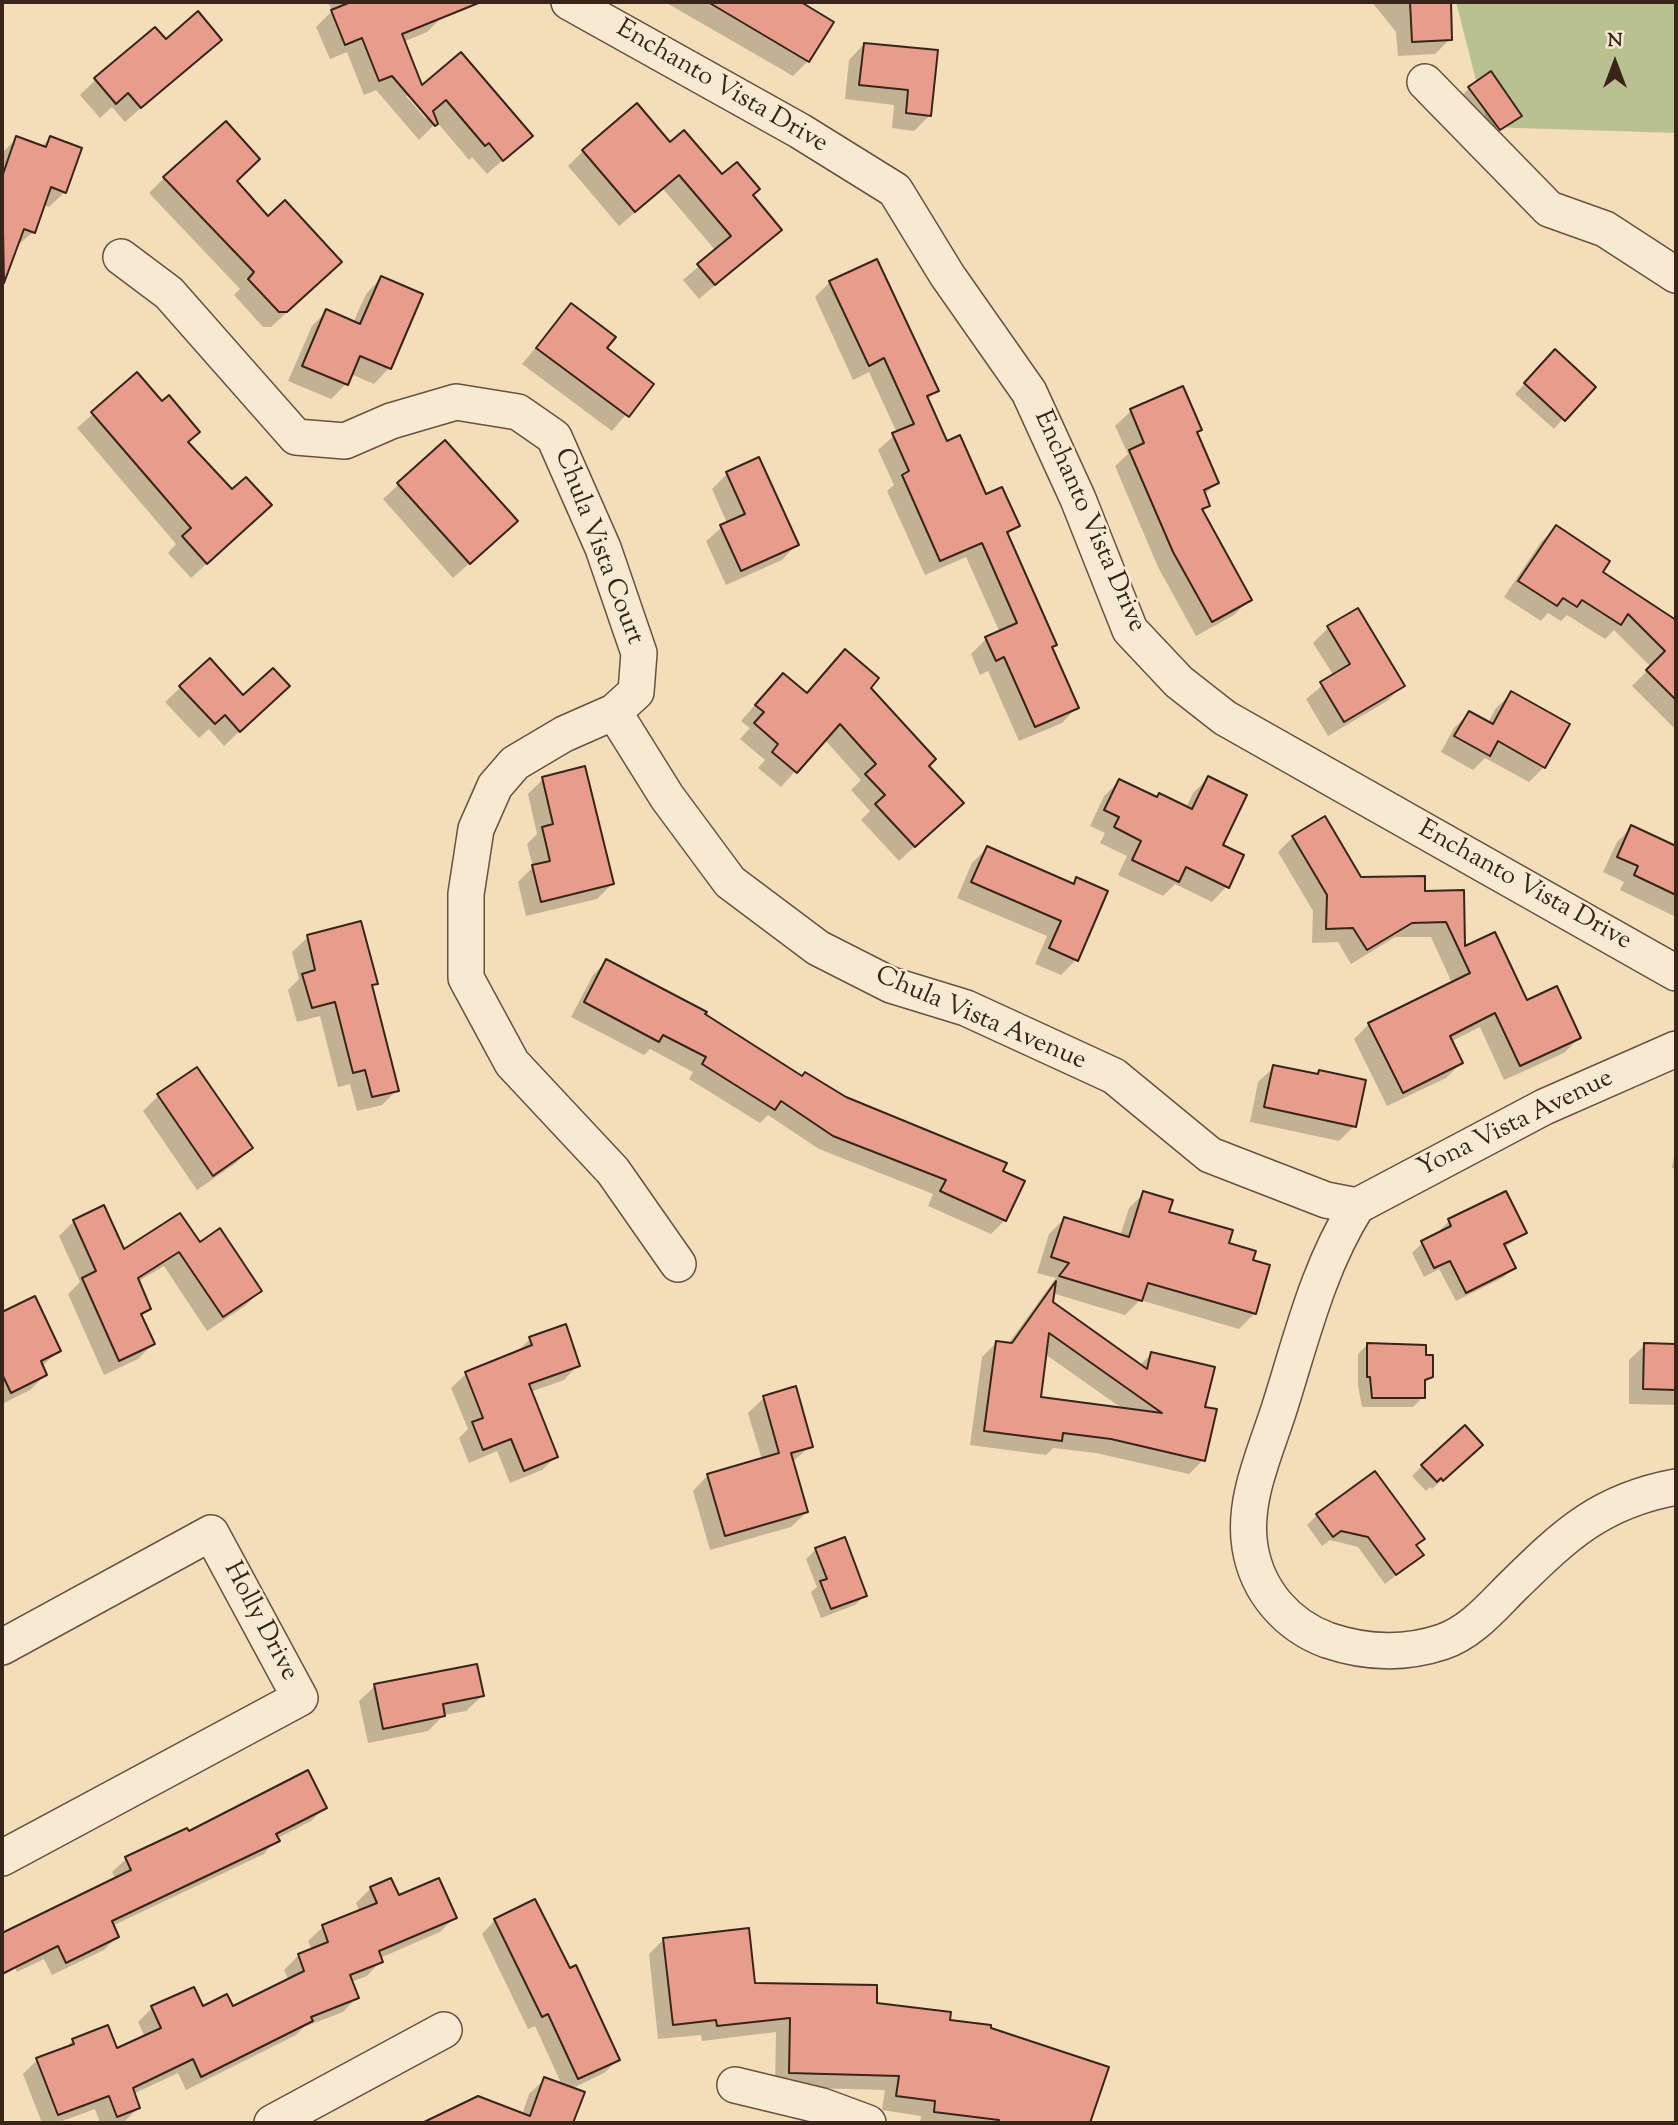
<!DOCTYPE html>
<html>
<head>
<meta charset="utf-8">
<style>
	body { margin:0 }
	#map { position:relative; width:1678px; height:2125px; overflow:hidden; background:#f4deba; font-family:"Sorts Mill Goudy",serif }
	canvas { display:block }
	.frame { position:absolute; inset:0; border:4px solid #382419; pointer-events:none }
	.north { position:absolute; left:1580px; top:28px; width:70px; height:70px; -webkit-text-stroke:5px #f8ead2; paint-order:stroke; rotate:0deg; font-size:19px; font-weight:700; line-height:28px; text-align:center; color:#382419 }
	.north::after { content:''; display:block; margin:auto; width:24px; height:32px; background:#382419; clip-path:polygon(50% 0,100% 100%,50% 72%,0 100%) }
</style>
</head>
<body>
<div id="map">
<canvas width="1678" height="2125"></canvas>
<div class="frame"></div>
<div class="north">N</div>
</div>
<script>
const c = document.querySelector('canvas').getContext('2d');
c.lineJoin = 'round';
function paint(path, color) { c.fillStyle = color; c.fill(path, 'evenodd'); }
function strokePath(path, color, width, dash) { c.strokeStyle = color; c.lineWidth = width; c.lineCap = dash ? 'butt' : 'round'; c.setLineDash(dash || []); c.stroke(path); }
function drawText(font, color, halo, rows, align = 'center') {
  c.font = font + ' "Sorts Mill Goudy",serif'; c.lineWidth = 5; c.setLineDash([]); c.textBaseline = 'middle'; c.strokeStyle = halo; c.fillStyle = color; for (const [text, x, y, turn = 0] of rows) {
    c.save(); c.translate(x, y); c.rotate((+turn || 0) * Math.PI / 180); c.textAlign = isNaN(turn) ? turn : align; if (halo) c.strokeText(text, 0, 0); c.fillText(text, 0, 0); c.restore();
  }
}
const green = new Path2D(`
	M 1456,2 L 1676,2 L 1676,133 L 1488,127 Z`);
const shadow = new Path2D(`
	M 328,2 L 436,2 L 442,17 L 427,32 L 403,42 L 422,88 L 530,136 L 487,174 L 472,157 L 469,160 L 437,122 L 419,140 L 376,90 L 364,95 L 347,52 L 330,59 L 316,27 L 332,11 ZM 406,96 L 411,96 L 429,116 L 426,119 Z
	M 665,2 L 807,2 L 804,6 L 808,61 L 793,76 Z
	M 1372,2 L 1448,2 L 1450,39 L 1435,54 L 1398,56 L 1396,32 Z
	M 165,42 L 206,51 L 125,122 L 112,107 L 100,118 L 80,95 L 95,80 Z
	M 864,44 L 936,52 L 930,115 L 914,131 L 892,128 L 894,105 L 845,99 L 849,60 Z
	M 1469,88 L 1519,115 L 1489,139 L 1460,98 Z
	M 17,138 L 41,147 L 50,138 L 65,192 L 49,207 L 43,205 L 33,232 L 2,259 L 2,153 Z
	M 670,144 L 751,195 L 780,230 L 699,299 L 683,280 L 716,251 L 663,189 L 619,226 L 568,166 L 583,151 Z
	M 164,178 L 235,181 L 325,277 L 271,327 L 263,327 L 234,295 L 240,289 L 149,193 Z
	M 381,278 L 421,295 L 389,368 L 374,384 L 351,374 L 346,384 L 331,399 L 288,381 L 312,326 L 327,311 L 353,323 L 366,294 Z
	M 830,282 L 936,391 L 927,400 L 946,443 L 985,496 L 1018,525 L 1007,536 L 1055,644 L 1051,648 L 1077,707 L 1062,723 L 1019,741 L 988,671 L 980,675 L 971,654 L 986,639 L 1000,633 L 966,557 L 925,575 L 887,491 L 894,485 L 878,450 L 897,433 L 869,372 L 853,380 L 815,297 Z
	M 571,305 L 604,349 L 652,384 L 612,431 L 522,364 Z
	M 1545,362 L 1563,419 L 1554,429 L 1515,394 Z
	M 137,375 L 187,443 L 255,520 L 191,578 L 168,553 L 176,544 L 77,428 Z
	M 1182,388 L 1200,429 L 1195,434 L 1217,483 L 1204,495 L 1208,505 L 1201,512 L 1250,599 L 1234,615 L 1196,636 L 1158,567 L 1115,466 L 1128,454 L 1115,426 L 1131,411 Z
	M 445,442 L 500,536 L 453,578 L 383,499 Z
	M 727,474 L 797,544 L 782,560 L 726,585 L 706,541 L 727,523 L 712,489 Z
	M 1556,527 L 1600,572 L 1676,622 L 1676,730 L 1632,686 L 1651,667 L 1614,630 L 1605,639 L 1567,615 L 1561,621 L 1548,613 L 1541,621 L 1504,597 L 1541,542 Z
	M 1329,627 L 1402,686 L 1387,701 L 1328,736 L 1306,699 L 1334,676 L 1313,643 Z
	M 181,687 L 243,697 L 272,701 L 224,746 L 209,729 L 199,738 L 165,702 Z
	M 868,688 L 927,766 L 946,818 L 899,861 L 861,820 L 870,811 L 851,790 L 861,780 L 824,739 L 781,787 L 758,768 L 765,760 L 740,739 L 750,728 L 741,721 L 768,690 L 806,695 Z
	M 1512,693 L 1544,767 L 1529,782 L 1485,758 L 1473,770 L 1441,752 L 1454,728 L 1469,713 L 1488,723 L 1496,708 Z
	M 1208,778 L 1227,886 L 1212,902 L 1175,884 L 1163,896 L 1118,875 L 1127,856 L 1100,843 L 1105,833 L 1090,826 L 1104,796 L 1119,781 L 1156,799 L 1186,808 L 1193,793 Z
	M 543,779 L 612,884 L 597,899 L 526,916 L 518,882 L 533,867 L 527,844 L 537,834 L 528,794 Z
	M 1632,827 L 1676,848 L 1676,917 L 1620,890 L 1624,882 L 1603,872 L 1617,842 Z
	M 1293,837 L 1360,879 L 1424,893 L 1463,892 L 1463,948 L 1526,1003 L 1579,1038 L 1564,1053 L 1504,1080 L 1480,1027 L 1450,1042 L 1461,1063 L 1446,1078 L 1387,1106 L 1354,1039 L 1369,1024 L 1452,983 L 1431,937 L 1395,937 L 1351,964 L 1338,942 L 1312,943 L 1313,911 L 1278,852 Z
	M 987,848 L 1071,885 L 1077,880 L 1076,960 L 1061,975 L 1035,964 L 1047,936 L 957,898 L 972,863 Z
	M 308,937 L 376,984 L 371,988 L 397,1090 L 382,1105 L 357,1111 L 350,1084 L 338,1087 L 320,1016 L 297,1022 L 288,990 L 299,979 L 292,952 Z
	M 607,961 L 703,1015 L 802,1078 L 1001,1172 L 1005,1220 L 991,1234 L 928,1206 L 933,1194 L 819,1149 L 768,1115 L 760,1123 L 689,1079 L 693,1072 L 650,1049 L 644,1055 L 571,1017 L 593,975 Z
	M 1274,1067 L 1316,1076 L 1320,1072 L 1354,1126 L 1339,1141 L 1250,1122 L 1258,1082 Z
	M 196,1069 L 251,1148 L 236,1163 L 197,1190 L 143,1111 L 158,1096 Z
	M 1676,1145 L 1676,1169 L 1672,1168 Z
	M 1144,1193 L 1167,1213 L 1227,1244 L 1251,1262 L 1255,1313 L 1239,1329 L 1140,1300 L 1125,1315 L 1052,1293 L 1051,1303 L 1139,1366 L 1151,1354 L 1203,1460 L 1189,1474 L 1096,1453 L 1053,1448 L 1046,1455 L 970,1445 L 982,1357 L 997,1342 L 1008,1344 L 1056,1278 L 1037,1273 L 1049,1234 L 1064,1219 L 1120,1236 L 1129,1208 ZM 1045,1354 L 1123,1409 L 1039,1398 Z
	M 74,1221 L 123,1252 L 199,1245 L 260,1291 L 245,1306 L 207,1331 L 164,1266 L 137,1282 L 149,1309 L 141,1317 L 153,1344 L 138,1359 L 104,1375 L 68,1294 L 80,1282 L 59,1236 Z
	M 1449,1221 L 1525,1233 L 1504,1248 L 1514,1268 L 1504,1277 L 1456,1301 L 1439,1269 L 1424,1277 L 1412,1253 L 1422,1243 L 1441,1233 L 1439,1231 Z
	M 4,1312 L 59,1351 L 41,1367 L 45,1375 L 30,1390 L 2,1404 Z
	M 530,1339 L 578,1365 L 564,1380 L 530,1392 L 556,1456 L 542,1470 L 510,1483 L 497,1451 L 469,1463 L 459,1438 L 468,1429 L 451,1388 L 466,1374 L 516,1353 Z
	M 1368,1344 L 1430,1377 L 1423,1383 L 1423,1397 L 1413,1407 L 1362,1407 L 1358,1386 L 1358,1354 Z
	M 1645,1345 L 1676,1346 L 1676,1405 L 1629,1404 L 1629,1360 Z
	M 764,1398 L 811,1446 L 792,1462 L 807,1512 L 791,1527 L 710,1550 L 693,1491 L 708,1475 L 762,1460 L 748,1413 Z
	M 1471,1454 L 1432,1489 L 1430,1487 L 1426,1491 L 1412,1476 L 1422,1466 Z
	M 1317,1515 L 1423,1539 L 1415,1546 L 1422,1555 L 1385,1584 L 1358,1547 L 1330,1540 L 1322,1546 L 1307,1525 Z
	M 816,1549 L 865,1595 L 855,1605 L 821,1618 L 811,1592 L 817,1587 L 806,1559 Z
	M 375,1686 L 482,1696 L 466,1711 L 444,1715 L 428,1731 L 368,1743 L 359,1701 Z
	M 325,1807 L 311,1821 L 276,1839 L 264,1854 L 112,1926 L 117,1937 L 104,1950 L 52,1975 L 44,1959 L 17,1972 L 2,1942 L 16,1928 L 116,1880 L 112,1872 L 126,1859 L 188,1833 Z
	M 371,1888 L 454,1918 L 440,1932 L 380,1958 L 381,1961 L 367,1976 L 351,1982 L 357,1997 L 343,2012 L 304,2027 L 296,2035 L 186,2090 L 178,2073 L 133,2094 L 138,2108 L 124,2122 L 100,2123 L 95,2109 L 57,2123 L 42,2123 L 23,2074 L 37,2060 L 63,2050 L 73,2040 L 116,2051 L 145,2037 L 138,2022 L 152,2008 L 232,2009 L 289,1981 L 284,1970 L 298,1956 L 312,1950 L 308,1941 L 323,1927 L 360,1912 L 356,1903 Z
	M 495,1920 L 618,2060 L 604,2073 L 571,2089 L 582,2093 L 571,2123 L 426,2123 L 478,2098 L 522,2115 L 529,2094 L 545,2079 L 562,2085 L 535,2026 L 528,2029 L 482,1934 Z
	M 664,1939 L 753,1984 L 875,2005 L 989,2029 L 1106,2068 L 1088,2123 L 920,2123 L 921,2116 L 882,2110 L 885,2090 L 775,2087 L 776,2032 L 702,2041 L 701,2035 L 658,2039 L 649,1954 Z`);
const building = new Path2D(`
	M 351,2 L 481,2 L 402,34 L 422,85 L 461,52 L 533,136 L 503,161 L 489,143 L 485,146 L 446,100 L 433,111 L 438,124 L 435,126 L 392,76 L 379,81 L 362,38 L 345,45 L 331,10 Z
	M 708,2 L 801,2 L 834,22 L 809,62 Z
	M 1410,2 L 1451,2 L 1452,40 L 1412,42 Z
	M 198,11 L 222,40 L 141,108 L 128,93 L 116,104 L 94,78 L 155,27 L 166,39 Z
	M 864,43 L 938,50 L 931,116 L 906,113 L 908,90 L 859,85 Z
	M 1491,71 L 1522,116 L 1500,130 L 1468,87 Z
	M 637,103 L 670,142 L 684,130 L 722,174 L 737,162 L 760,189 L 753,195 L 782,230 L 715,285 L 697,264 L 731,236 L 679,175 L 635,212 L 582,150 Z
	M 226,121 L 260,159 L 237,181 L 268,216 L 285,200 L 342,262 L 287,312 L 279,312 L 248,279 L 254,272 L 163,177 Z
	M 16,136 L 46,147 L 50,136 L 82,148 L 66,193 L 51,187 L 35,233 L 24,229 L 4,283 L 2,177 Z
	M 877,259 L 939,391 L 927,396 L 947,441 L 960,435 L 986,494 L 1002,487 L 1020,526 L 1007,532 L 1057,645 L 1052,647 L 1079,708 L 1035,727 L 1004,657 L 996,661 L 985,637 L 1017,623 L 982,543 L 940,561 L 902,475 L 909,471 L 892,433 L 914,424 L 884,358 L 869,366 L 829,281 Z
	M 381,276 L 423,294 L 391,369 L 360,356 L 348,385 L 302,366 L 326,309 L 360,324 Z
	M 571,303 L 616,337 L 607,348 L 654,384 L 629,417 L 536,348 Z
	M 1555,349 L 1596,387 L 1565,421 L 1524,383 Z
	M 137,372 L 162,401 L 169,395 L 200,432 L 188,442 L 232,489 L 246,477 L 272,505 L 207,564 L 182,536 L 191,528 L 91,412 Z
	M 1183,386 L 1202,430 L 1197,432 L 1219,483 L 1204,490 L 1210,506 L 1202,509 L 1252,600 L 1212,622 L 1173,552 L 1129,450 L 1144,443 L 1130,409 Z
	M 445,440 L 518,521 L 470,564 L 397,483 Z
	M 759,457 L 799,545 L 741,571 L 720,525 L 745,514 L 726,472 Z
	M 1556,525 L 1610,561 L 1603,572 L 1676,620 L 1676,700 L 1646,670 L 1665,651 L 1628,614 L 1621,625 L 1582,600 L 1577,607 L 1563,598 L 1557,606 L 1518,581 Z
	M 1358,608 L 1405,686 L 1344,722 L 1320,682 L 1350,664 L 1327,626 Z
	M 845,649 L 879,678 L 871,688 L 936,759 L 929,766 L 964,803 L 915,847 L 875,804 L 885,795 L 865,774 L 876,764 L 840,724 L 797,773 L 772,752 L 778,744 L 754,723 L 764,712 L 755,705 L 783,673 L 807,693 Z
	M 210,658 L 243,695 L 273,668 L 290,686 L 240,732 L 225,715 L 215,724 L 179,686 Z
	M 1511,691 L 1570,724 L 1545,768 L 1498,741 L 1490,756 L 1454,736 L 1469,711 L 1493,724 Z
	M 585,766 L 614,884 L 541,902 L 532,865 L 550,861 L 542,827 L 553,824 L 542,777 Z
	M 1208,776 L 1247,795 L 1223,845 L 1244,855 L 1229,888 L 1186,867 L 1179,882 L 1132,860 L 1141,841 L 1114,827 L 1119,817 L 1104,810 L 1119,779 L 1157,797 L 1159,793 L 1192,809 Z
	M 1325,816 L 1361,877 L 1425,876 L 1425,891 L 1464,890 L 1465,946 L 1495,932 L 1527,1000 L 1557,986 L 1581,1038 L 1520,1066 L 1495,1013 L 1450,1036 L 1463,1063 L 1403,1093 L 1368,1023 L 1470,973 L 1446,922 L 1412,923 L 1367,950 L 1353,928 L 1326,929 L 1327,895 L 1292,836 Z
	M 1631,825 L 1676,846 L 1676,895 L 1634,875 L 1638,866 L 1617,857 Z
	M 987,846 L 1074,884 L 1076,877 L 1108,891 L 1078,961 L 1049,948 L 1061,921 L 971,882 Z
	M 361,921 L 378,984 L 372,985 L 399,1091 L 372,1097 L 365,1070 L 353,1073 L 335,1002 L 312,1008 L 302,974 L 315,970 L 307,935 Z
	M 606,959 L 707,1012 L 705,1014 L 802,1076 L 805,1072 L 846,1097 L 1007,1163 L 1003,1171 L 1025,1181 L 1006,1221 L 940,1191 L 946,1180 L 833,1136 L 781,1101 L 775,1110 L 702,1064 L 706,1057 L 663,1035 L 659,1042 L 584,1002 Z
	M 1273,1065 L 1318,1074 L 1319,1070 L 1366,1080 L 1356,1127 L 1264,1107 Z
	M 197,1067 L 253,1148 L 213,1176 L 157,1094 Z
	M 1143,1191 L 1173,1200 L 1169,1212 L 1233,1230 L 1229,1243 L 1256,1251 L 1253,1260 L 1270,1265 L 1256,1314 L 1148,1283 L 1142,1301 L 1059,1276 L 1069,1263 L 1051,1257 L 1064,1217 L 1129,1237 Z
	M 1506,1191 L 1527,1233 L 1504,1244 L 1516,1268 L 1466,1293 L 1450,1261 L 1434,1268 L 1421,1241 L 1451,1226 L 1448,1219 Z
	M 104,1205 L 124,1249 L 180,1213 L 200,1242 L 220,1228 L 262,1291 L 223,1317 L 179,1252 L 138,1278 L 151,1309 L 141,1314 L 155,1344 L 119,1361 L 82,1278 L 96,1271 L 73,1220 Z
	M 1056,1281 L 1053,1302 L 1147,1369 L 1151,1352 L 1215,1367 L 1205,1407 L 1217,1409 L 1205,1461 L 1111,1439 L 1063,1433 L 1062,1441 L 984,1431 L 996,1341 L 1012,1343 ZM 1049,1333 L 1162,1413 L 1041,1397 Z
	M 35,1296 L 61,1351 L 41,1361 L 47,1375 L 11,1393 L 2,1374 L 2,1312 Z
	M 566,1324 L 580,1366 L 529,1384 L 558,1457 L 524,1471 L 511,1439 L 483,1450 L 472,1422 L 483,1418 L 465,1372 L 532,1345 L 529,1337 Z
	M 1367,1343 L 1426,1345 L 1426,1355 L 1433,1355 L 1433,1377 L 1425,1380 L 1425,1398 L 1372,1398 L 1370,1377 L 1367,1377 Z
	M 1644,1343 L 1676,1344 L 1676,1390 L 1643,1389 Z
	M 796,1386 L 813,1447 L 791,1453 L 808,1512 L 725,1536 L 707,1474 L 779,1453 L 763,1396 Z
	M 1465,1425 L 1483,1445 L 1443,1481 L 1441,1478 L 1437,1482 L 1421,1465 Z
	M 1375,1471 L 1425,1539 L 1416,1545 L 1424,1555 L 1396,1575 L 1368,1537 L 1341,1531 L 1333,1537 L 1316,1514 Z
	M 845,1537 L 867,1596 L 831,1609 L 820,1581 L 827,1579 L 815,1548 Z
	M 477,1664 L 484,1696 L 443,1704 L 445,1716 L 383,1729 L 374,1684 Z
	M 308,1770 L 327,1808 L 276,1834 L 280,1841 L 112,1921 L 119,1937 L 66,1963 L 58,1946 L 2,1974 L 2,1933 L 131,1870 L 125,1857 L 187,1828 L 189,1831 Z
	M 391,1878 L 399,1895 L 439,1878 L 457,1918 L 379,1951 L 383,1962 L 350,1975 L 359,1998 L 311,2017 L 313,2021 L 201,2077 L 193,2059 L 133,2088 L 140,2108 L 117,2117 L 109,2096 L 58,2115 L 36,2058 L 74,2044 L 72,2039 L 108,2025 L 117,2048 L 161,2028 L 151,2006 L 194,1987 L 203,2006 L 227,1994 L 233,2006 L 304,1971 L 298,1954 L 328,1942 L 322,1925 L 377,1903 L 370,1887 Z
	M 535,1899 L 570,1968 L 576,1965 L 620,2060 L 578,2079 L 548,2014 L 542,2017 L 494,1919 Z
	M 749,1928 L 755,1983 L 877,1985 L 877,2003 L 951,2012 L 950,2020 L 991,2025 L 991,2028 L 1109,2067 L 1090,2123 L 998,2123 L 999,2120 L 934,2112 L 935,2101 L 896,2096 L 899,2076 L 789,2073 L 790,2018 L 717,2026 L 716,2020 L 673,2025 L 663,1938 Z
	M 544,2077 L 585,2092 L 573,2123 L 422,2123 L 478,2096 L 530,2116 Z`);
const minor = new Path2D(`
	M 569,2 L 800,131 L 895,190 L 947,275 L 1029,392 L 1078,499 L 1130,630 L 1179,682 L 1225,718 L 1676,973
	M 1425,82 L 1549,209 L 1605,229 L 1676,275
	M 121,257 L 169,293 L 296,437 L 345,441 L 391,421 L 456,402 L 518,412 L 554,437 L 603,548 L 639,653 L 636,692 L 614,712 L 564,734 L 515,763 L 495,786 L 476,829 L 466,894 L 466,978 L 512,1063 L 613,1171 L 678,1264
	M 614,712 L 667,797 L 730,882 L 818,948 L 891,985 L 966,1008 L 1114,1076 L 1210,1155 L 1326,1200 L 1357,1206 C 1319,1266 1302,1336 1281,1403 C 1267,1449 1242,1499 1250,1547 C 1257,1591 1287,1625 1327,1640 C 1365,1653 1403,1655 1442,1642 C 1470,1633 1491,1608 1512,1587 C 1565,1535 1600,1501 1676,1487
	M 1357,1206 L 1544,1107 L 1676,1049
	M 2,1647 L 211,1533 L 300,1698 L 2,1858
	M 735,2085 L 822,2106 L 868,2123
	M 272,2123 L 444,2030`);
const streetNames = [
	["Enchanto Vista Drive",721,88,30],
	["Enchanto Vista Drive",1088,522,66],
	["Chula Vista Court",597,547,69],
	["Enchanto Vista Drive",1524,887,29],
	["Chula Vista Avenue",980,1020,23],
	["Yona Vista Avenue",1516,1125,-26],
	["Holly Drive",259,1622,62]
];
paint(green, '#bac191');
paint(shadow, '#0003');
paint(building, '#e89d8c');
strokePath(building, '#382419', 2);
strokePath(minor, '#675241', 38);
strokePath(minor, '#f8ead2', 35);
drawText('26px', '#382419', '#f8ead2', streetNames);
</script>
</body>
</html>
